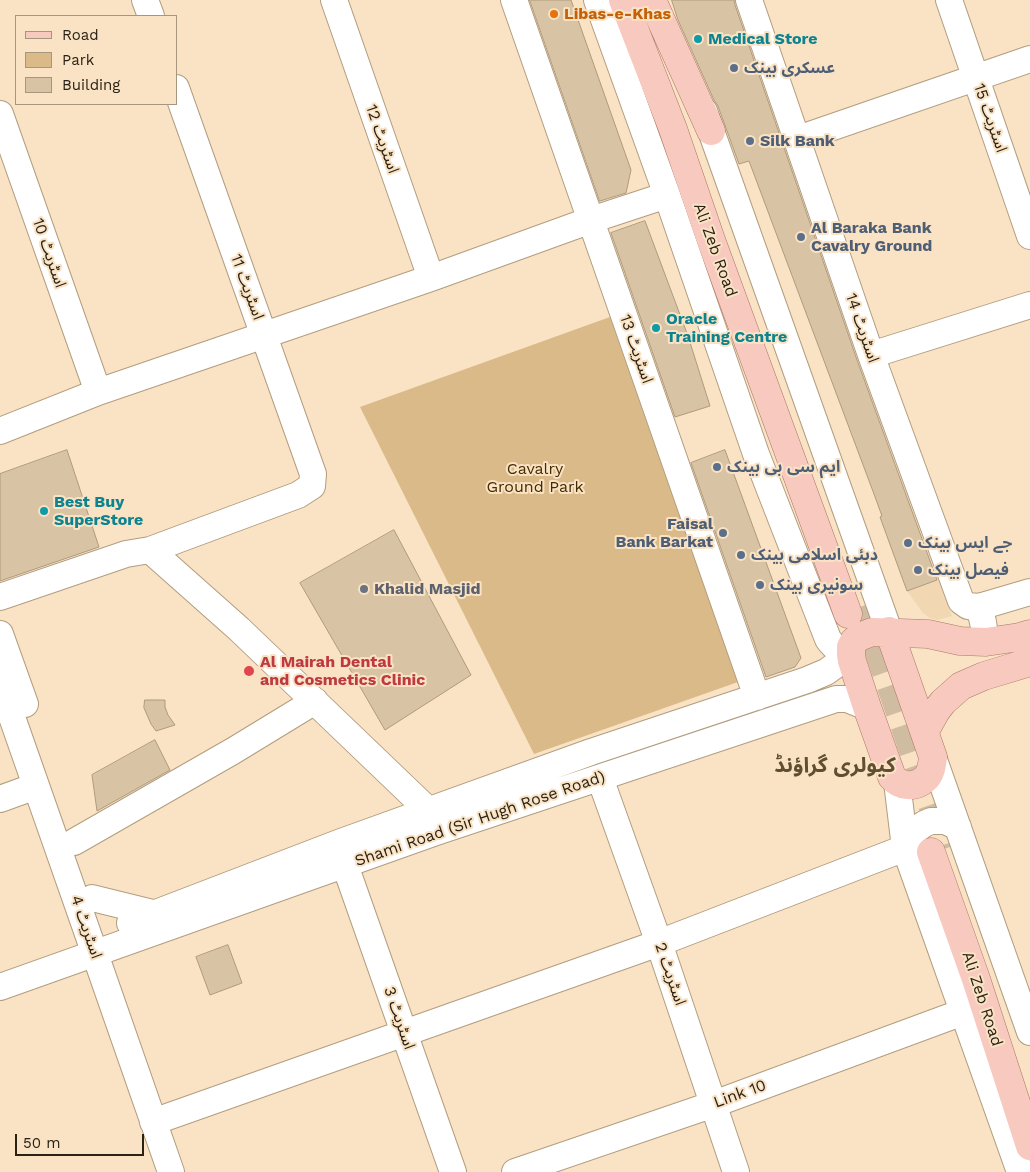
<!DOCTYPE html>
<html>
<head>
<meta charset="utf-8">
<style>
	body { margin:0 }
	#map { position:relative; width:1030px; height:1172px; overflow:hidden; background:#f9e3c4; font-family:"Work Sans",sans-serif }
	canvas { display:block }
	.legend { position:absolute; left:15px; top:15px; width:162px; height:90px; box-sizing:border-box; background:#f9e3c4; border:1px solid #a6967e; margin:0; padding:6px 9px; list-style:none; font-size:15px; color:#2a2216 }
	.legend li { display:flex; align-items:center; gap:10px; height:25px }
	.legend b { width:25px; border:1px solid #a6967e }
	.scale { position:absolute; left:15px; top:1134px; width:129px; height:22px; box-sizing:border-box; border:2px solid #2a2216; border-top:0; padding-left:6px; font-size:15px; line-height:18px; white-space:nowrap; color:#2a2216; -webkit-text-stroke:4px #f9e3c4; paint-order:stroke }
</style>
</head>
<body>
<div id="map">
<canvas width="1030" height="1172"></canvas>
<ul class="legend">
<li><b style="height:6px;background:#f8c9be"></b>Road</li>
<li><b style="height:14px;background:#dbba89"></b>Park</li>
<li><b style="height:14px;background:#d8c3a4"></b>Building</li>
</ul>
<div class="scale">50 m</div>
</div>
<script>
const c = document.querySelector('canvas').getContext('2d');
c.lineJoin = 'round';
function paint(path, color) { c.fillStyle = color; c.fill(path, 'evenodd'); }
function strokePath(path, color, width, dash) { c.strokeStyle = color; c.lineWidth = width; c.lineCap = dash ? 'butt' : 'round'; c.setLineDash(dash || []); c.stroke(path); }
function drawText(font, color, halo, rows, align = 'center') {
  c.font = font + ' "Work Sans","Noto Sans Arabic",sans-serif'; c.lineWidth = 4; c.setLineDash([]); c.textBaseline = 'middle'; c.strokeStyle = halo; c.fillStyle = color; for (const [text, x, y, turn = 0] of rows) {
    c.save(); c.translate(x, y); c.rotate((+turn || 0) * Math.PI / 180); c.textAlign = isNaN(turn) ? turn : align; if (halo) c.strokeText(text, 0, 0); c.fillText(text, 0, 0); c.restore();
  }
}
const built = new Path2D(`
	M 940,579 L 952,616 L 937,620 L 930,618 L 923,613 L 907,591 Z`);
const green = new Path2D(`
	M 610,317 L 738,682 L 534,754 L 360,407 Z`);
const building = new Path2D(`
	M 530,0 L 571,0 L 631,170 L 626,193 L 600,201 Z
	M 672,0 L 734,0 L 735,5 L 857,360 L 937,580 L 907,591 L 880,517 L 882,516 L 874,494 L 749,161 L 739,164 L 718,106 L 714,100 L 678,20 Z
	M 645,221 L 688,336 L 710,406 L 675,417 L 611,233 Z
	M 67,450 L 99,547 L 0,581 L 0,474 Z
	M 725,450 L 801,658 L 795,667 L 766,677 L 691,463 Z
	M 394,530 L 471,675 L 385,730 L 300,583 Z
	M 145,700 L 165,700 L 165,707 L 168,715 L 175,725 L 156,731 L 151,724 L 144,708 Z
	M 155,740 L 170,770 L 97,811 L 92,775 Z
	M 228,945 L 242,983 L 210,995 L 196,957 Z`);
const majorTunnel = new Path2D(`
	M 863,606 L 947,848`);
const minor = new Path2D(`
	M 145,0 L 151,16
	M 334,0 L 431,278
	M 514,0 L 757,697
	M 597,0 L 667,195 L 756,454 L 828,639 C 834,648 840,651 851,654
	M 749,0 L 871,355 L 961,601 L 968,606 L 979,607 L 983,622 L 986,642
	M 949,0 L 1030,236
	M 704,111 L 889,631
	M 0,114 L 98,392
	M 798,139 L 1030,59
	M 871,355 L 1030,305
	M 0,431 L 98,392 L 431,278 L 591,220 L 667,195
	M 150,550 L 239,629 L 429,811 L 433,825
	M 0,597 L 126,554 L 150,550 L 298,495 L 312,486 L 313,474 L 176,88
	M 979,607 L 1030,592
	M 0,634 L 25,704
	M 0,683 L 95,954 L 171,1172
	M 933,757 L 1030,1032
	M 600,778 L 659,943 L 736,1172
	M 897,782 L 905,848 L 1020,1172
	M 0,799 L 36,786
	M 74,842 L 233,751 L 315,701
	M 345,865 L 453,1172
	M 92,898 L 153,913
	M 130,923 L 341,842 L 591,752 L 807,680 L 826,672 L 851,654
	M 0,987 L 436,832 L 836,699 L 847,699 L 867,707
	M 153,1122 L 659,943 L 905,848 L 913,832 L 924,824 L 931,821 L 945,821 L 958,827
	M 515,1172 L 714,1104 L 963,1012`);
const major = new Path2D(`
	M 623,0 L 673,129 L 711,240 L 848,614
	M 652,0 L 711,131
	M 889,631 L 933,757 C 932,765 931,774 925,779 C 915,788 900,787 892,777 L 867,707 L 852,661 L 851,654 L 851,647 L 854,641 L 859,637 L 872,632 L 928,634 L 960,641 L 986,642 L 1020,637 L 1030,634
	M 925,731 L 936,711 L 943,702 L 961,686 L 984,676 L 1030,662
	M 931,852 L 976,979 L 1030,1146`);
const markers = [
	[554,14,5,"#e8710a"],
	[698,39,5,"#0f9aa8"],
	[734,68,5,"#5c6f8a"],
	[750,141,5,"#5c6f8a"],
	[801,237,5,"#5c6f8a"],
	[656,328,5,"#0f9aa8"],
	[717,467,5,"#5c6f8a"],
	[44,511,5,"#0f9aa8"],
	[723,533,5,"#5c6f8a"],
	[908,543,5,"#5c6f8a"],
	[741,555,5,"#5c6f8a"],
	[918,570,5,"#5c6f8a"],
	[760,585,5,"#5c6f8a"],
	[364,589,5,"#6b7280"],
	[249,671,6,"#e0444e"]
];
const foodNames = [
	["Libas-e-Khas",564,14]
];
const cultureNames = [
	["Medical Store",708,39],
	["Oracle",666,319],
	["Training Centre",666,337],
	["Best Buy",54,502],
	["SuperStore",54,520]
];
const serviceNames = [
	["عسکری بینک",744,68],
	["Silk Bank",760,141],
	["Al Baraka Bank",811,228],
	["Cavalry Ground",811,246],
	["ایم سی بی بینک",727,467],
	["Faisal",713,524,"right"],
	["Bank Barkat",713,542,"right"],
	["جے ایس بینک",918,543],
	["دبئی اسلامی بینک",751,555],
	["فیصل بینک",928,570],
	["سونیری بینک",770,585]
];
const streetNames = [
	["اسٹریٹ 15",990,118,71],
	["اسٹریٹ 12",382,139,71],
	["Ali Zeb Road",715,250,70],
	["اسٹریٹ 10",49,253,71],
	["اسٹریٹ 11",247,287,70],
	["اسٹریٹ 14",862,328,71],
	["اسٹریٹ 13",636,349,71],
	["Shami Road (Sir Hugh Rose Road)",480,819,-19],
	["اسٹریٹ 4",86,927,71],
	["اسٹریٹ 2",670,974,71],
	["Ali Zeb Road",982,999,72],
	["اسٹریٹ 3",399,1018,71],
	["Link 10",740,1094,-20]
];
const parkNames = [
	["Cavalry",535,469],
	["Ground Park",535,487]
];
const worshipNames = [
	["Khalid Masjid",374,589]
];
const healthNames = [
	["Al Mairah Dental",260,662],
	["and Cosmetics Clinic",260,680]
];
const districtNames = [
	["کیولری گراؤنڈ",835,766]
];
paint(built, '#f1d7b2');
paint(green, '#dbba89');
paint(building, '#d8c3a4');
strokePath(building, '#af9a7c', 1);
strokePath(majorTunnel, '#d0bca1', 28, [28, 14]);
strokePath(minor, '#b29d7f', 28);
strokePath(major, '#ad7767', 29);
strokePath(minor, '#fff', 26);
strokePath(major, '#f8c9be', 28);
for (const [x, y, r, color] of markers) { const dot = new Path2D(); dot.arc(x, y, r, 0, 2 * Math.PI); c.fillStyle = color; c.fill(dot); strokePath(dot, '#f9e3c4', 2); }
drawText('bold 16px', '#c56008', '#f9e3c4', foodNames, 'left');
drawText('bold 16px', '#0d838f', '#f9e3c4', cultureNames, 'left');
drawText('bold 16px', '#4e5e75', '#f9e3c4', serviceNames, 'left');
drawText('16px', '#2a2216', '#f9e3c4', streetNames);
drawText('16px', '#432c01', '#f9e3c4', parkNames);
drawText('bold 16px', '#5b616d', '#f9e3c4', worshipNames, 'left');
drawText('bold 16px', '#be3a42', '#f9e3c4', healthNames, 'left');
drawText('bold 21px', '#604e32', '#f9e3c4', districtNames);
</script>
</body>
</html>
